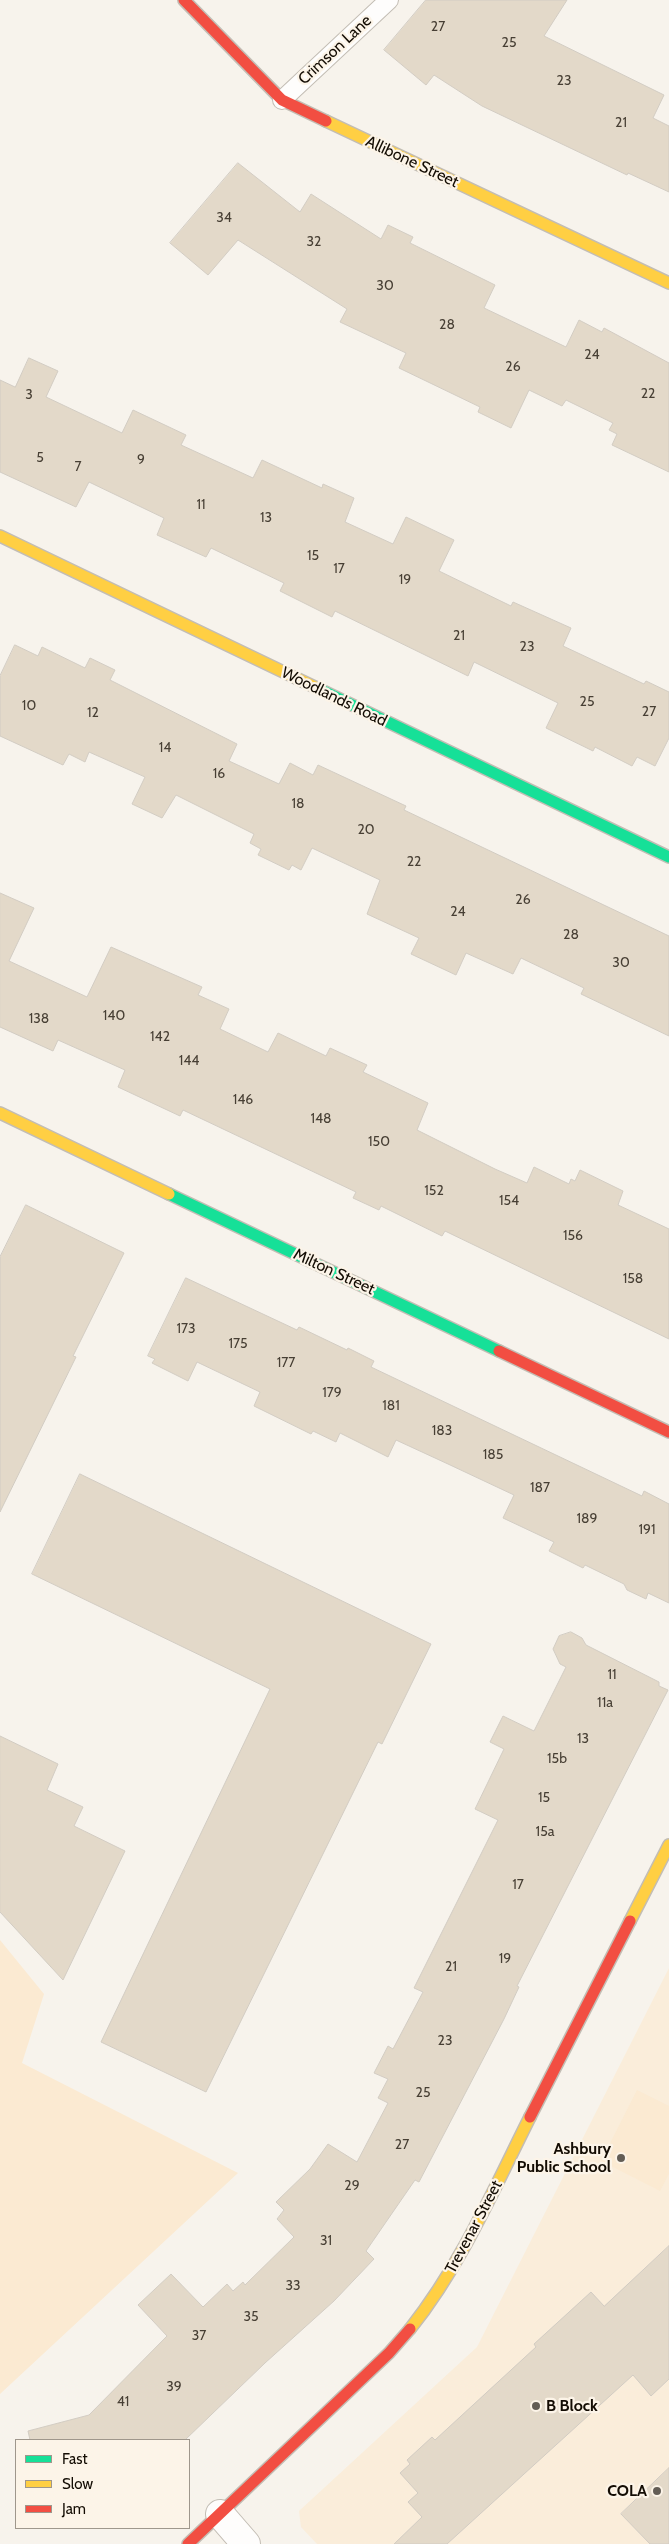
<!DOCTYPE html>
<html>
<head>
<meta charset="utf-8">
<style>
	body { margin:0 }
	#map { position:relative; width:669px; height:2544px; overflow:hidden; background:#f7f3ec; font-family:Cabin,sans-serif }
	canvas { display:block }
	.legend { position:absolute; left:15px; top:2439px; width:175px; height:90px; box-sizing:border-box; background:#fcf4e8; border:1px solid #9f978c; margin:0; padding:6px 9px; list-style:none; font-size:15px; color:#130c03 }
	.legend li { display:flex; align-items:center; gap:10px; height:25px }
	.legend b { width:25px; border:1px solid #9f978c }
</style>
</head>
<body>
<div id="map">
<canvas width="669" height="2544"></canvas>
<ul class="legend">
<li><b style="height:6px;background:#16e098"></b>Fast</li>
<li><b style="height:6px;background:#ffcf43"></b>Slow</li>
<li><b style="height:6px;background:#f24e42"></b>Jam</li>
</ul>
</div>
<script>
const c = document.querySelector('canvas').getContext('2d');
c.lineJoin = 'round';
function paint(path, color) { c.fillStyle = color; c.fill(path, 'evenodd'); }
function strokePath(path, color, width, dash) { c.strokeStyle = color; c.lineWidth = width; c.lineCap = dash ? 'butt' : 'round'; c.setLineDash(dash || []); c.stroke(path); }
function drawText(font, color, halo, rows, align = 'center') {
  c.font = font + ' Cabin,sans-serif'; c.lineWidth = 4.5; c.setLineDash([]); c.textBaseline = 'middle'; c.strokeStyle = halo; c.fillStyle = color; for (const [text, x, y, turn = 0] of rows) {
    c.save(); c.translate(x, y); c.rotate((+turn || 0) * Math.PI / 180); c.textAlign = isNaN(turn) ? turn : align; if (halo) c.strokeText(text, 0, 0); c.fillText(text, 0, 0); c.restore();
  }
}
const built = new Path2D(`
	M 669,1968 L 669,2544 L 317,2544 L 301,2527 L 299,2511 L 477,2347 Z`);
const green = new Path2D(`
	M 0,1940 L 44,1994 L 22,2063 L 238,2173 L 0,2394 Z
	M 637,2090 L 669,2106 L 669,2174 L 660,2191 L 601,2161 Z`);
const building = new Path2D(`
	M 426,0 L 567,0 L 544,36 L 664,95 L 653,118 L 669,126 L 669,192 L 628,173 L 627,175 L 482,106 L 434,75 L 426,85 L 384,50 Z
	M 238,163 L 300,212 L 311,194 L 381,239 L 388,225 L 413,237 L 410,243 L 495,285 L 484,308 L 566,347 L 579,320 L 602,332 L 604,328 L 669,363 L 669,472 L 612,445 L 617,434 L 609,430 L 613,423 L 566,400 L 562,406 L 529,390 L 511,428 L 478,412 L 480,407 L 399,368 L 406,353 L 340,322 L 347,309 L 238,240 L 208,275 L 170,243 Z
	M 29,358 L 58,371 L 46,397 L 122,433 L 133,410 L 186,435 L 181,445 L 253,478 L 262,460 L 322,488 L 323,484 L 354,498 L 345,522 L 393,544 L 406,517 L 454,540 L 439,571 L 511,606 L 513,602 L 571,628 L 563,646 L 644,684 L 646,681 L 669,692 L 669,738 L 655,766 L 637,757 L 632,766 L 595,747 L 593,751 L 546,728 L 558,703 L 474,662 L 468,676 L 335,611 L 332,617 L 280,591 L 284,583 L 211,548 L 206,557 L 157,535 L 164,518 L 89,482 L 76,507 L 0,472 L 0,380 L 15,387 Z
	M 15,645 L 38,656 L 42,647 L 85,668 L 90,658 L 115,670 L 110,680 L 237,744 L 229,761 L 279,784 L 290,763 L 313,775 L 318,765 L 406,806 L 404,810 L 669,936 L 669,1036 L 581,994 L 584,988 L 521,958 L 513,974 L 466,953 L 456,975 L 411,954 L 419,938 L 367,914 L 380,880 L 312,848 L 301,870 L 292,865 L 289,870 L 258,855 L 261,849 L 250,843 L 254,834 L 176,795 L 162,818 L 132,804 L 145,777 L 89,752 L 85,762 L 69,754 L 63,765 L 0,736 L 0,676 Z
	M 0,893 L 34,908 L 9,961 L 87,997 L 111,947 L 202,987 L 198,995 L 229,1009 L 220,1029 L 268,1052 L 278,1033 L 326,1056 L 330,1048 L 367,1065 L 363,1072 L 428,1103 L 417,1130 L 495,1169 L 527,1183 L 534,1167 L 569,1184 L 571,1179 L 575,1181 L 580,1170 L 623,1191 L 618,1205 L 669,1229 L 669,1339 L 445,1231 L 442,1236 L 381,1206 L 379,1210 L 353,1198 L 356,1192 L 183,1110 L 180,1116 L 118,1087 L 125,1070 L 58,1040 L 53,1051 L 0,1027 Z
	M 26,1205 L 124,1253 L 73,1356 L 76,1357 L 0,1512 L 0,1257 Z
	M 186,1278 L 297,1330 L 299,1327 L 347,1350 L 348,1348 L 374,1361 L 371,1367 L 642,1496 L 644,1491 L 669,1504 L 669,1603 L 648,1593 L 646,1599 L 627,1590 L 624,1584 L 585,1565 L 583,1568 L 549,1551 L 554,1542 L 503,1518 L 514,1495 L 448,1464 L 396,1440 L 388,1457 L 340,1433 L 336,1442 L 313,1431 L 311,1434 L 254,1406 L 260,1392 L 197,1362 L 188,1381 L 152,1363 L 155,1359 L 148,1356 Z
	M 80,1474 L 431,1644 L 382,1744 L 378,1742 L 206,2092 L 101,2042 L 270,1689 L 32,1574 Z
	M 571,1632 L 582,1638 L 586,1645 L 659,1682 L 659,1686 L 668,1690 L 517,1986 L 519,1987 L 504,2019 L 419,2182 L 415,2180 L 366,2251 L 374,2259 L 334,2301 L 265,2363 L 185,2440 L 30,2440 L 28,2431 L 89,2415 L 167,2336 L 138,2305 L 171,2274 L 203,2307 L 227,2284 L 233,2291 L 243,2282 L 245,2285 L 294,2237 L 277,2219 L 284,2210 L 276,2202 L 310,2169 L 328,2144 L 357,2162 L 388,2103 L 378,2098 L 388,2079 L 374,2073 L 388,2046 L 393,2049 L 423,1992 L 414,1988 L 498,1820 L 475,1809 L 504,1749 L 490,1742 L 503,1716 L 534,1731 L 566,1667 L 560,1664 L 553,1649 L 559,1636 Z
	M 0,1736 L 58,1764 L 47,1790 L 83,1807 L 74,1826 L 125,1851 L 63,1980 L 0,1912 Z
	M 669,2246 L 669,2379 L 651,2396 L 633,2375 L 447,2544 L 394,2544 L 422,2517 L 408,2502 L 418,2493 L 400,2473 L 410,2464 L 407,2460 L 432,2437 L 435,2440 L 536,2347 L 534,2344 L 591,2292 L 604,2306 Z
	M 669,2468 L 669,2544 L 650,2544 L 621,2514 Z`);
const lane = new Path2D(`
	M 282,100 L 389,0`);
const street = new Path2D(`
	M 220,2514 L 246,2544`);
const fast = new Path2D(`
	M 321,690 L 669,857
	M 169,1194 L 499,1351`);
const slow = new Path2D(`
	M 326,121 L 669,283
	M 0,536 L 321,690
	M 0,1113 L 169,1194
	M 630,1921 L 669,1845
	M 410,2329 C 461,2265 494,2189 530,2117`);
const jam = new Path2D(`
	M 184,0 L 282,100 L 326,121
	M 499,1351 L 669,1432
	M 530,2117 L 630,1921
	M 188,2544 L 389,2353 L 410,2329`);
const markers = [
	[621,2158,5,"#635d55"],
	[536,2406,5,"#635d55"],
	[657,2491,5,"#635d55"]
];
const numberNames = [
	["27",438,27],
	["25",509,43],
	["23",564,81],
	["21",621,123],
	["34",224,218],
	["32",314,242],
	["30",385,286],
	["28",447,325],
	["24",592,355],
	["26",513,367],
	["22",648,394],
	["3",29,395],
	["5",40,458],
	["9",141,460],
	["7",78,467],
	["11",201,505],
	["13",266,518],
	["15",313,556],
	["17",339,569],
	["19",405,580],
	["21",459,636],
	["23",527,647],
	["25",587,702],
	["10",29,706],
	["27",649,712],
	["12",93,713],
	["14",165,748],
	["16",219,774],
	["18",298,804],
	["20",366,830],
	["22",414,862],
	["26",523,900],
	["24",458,912],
	["28",571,935],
	["30",621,963],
	["140",114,1016],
	["138",39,1019],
	["142",160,1037],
	["144",189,1061],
	["146",243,1100],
	["148",321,1119],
	["150",379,1142],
	["152",434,1191],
	["154",509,1201],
	["156",573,1236],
	["158",633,1279],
	["173",186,1329],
	["175",238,1344],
	["177",286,1363],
	["179",332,1393],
	["181",391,1406],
	["183",442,1431],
	["185",493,1455],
	["187",540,1488],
	["189",587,1519],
	["191",647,1530],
	["11",612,1675],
	["11a",605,1703],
	["13",583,1739],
	["15b",557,1759],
	["15",544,1798],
	["15a",545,1832],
	["17",518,1885],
	["19",505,1959],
	["21",451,1967],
	["23",445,2041],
	["25",423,2093],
	["27",402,2145],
	["29",352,2186],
	["31",326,2241],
	["33",293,2286],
	["35",251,2317],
	["37",199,2336],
	["39",174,2387],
	["41",123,2402]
];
const streetNames = [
	["Crimson Lane",335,50,-43],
	["Allibone Street",412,162,25],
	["Woodlands Road",334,697,26],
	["Milton Street",334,1272,25],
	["Trevenar Street",474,2227,-62]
];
const poiNames = [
	["Ashbury",611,2149],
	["Public School",611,2167],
	["B Block",546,2406,"left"],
	["COLA",647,2491]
];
paint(built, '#faedda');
paint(green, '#fbead2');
paint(building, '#e3d9c9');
strokePath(building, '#d2ccc3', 1);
strokePath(lane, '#c3bdb4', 20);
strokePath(street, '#c3bdb4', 30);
strokePath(fast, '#c3bdb4', 14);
strokePath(slow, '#c3bdb4', 14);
strokePath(jam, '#c3bdb4', 14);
strokePath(lane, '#fefdfc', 18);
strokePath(street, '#fefdfc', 28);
strokePath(fast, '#16e098', 11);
strokePath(slow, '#ffcf43', 11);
strokePath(jam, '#f24e42', 11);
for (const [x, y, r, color] of markers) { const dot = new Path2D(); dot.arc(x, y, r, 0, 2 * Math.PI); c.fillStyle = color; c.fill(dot); strokePath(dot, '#fcf4e8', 2); }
drawText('14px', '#473f34', null, numberNames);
drawText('16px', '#130c03', '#fcf4e8', streetNames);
drawText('bold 16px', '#130c03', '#fcf4e8', poiNames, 'right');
</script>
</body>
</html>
